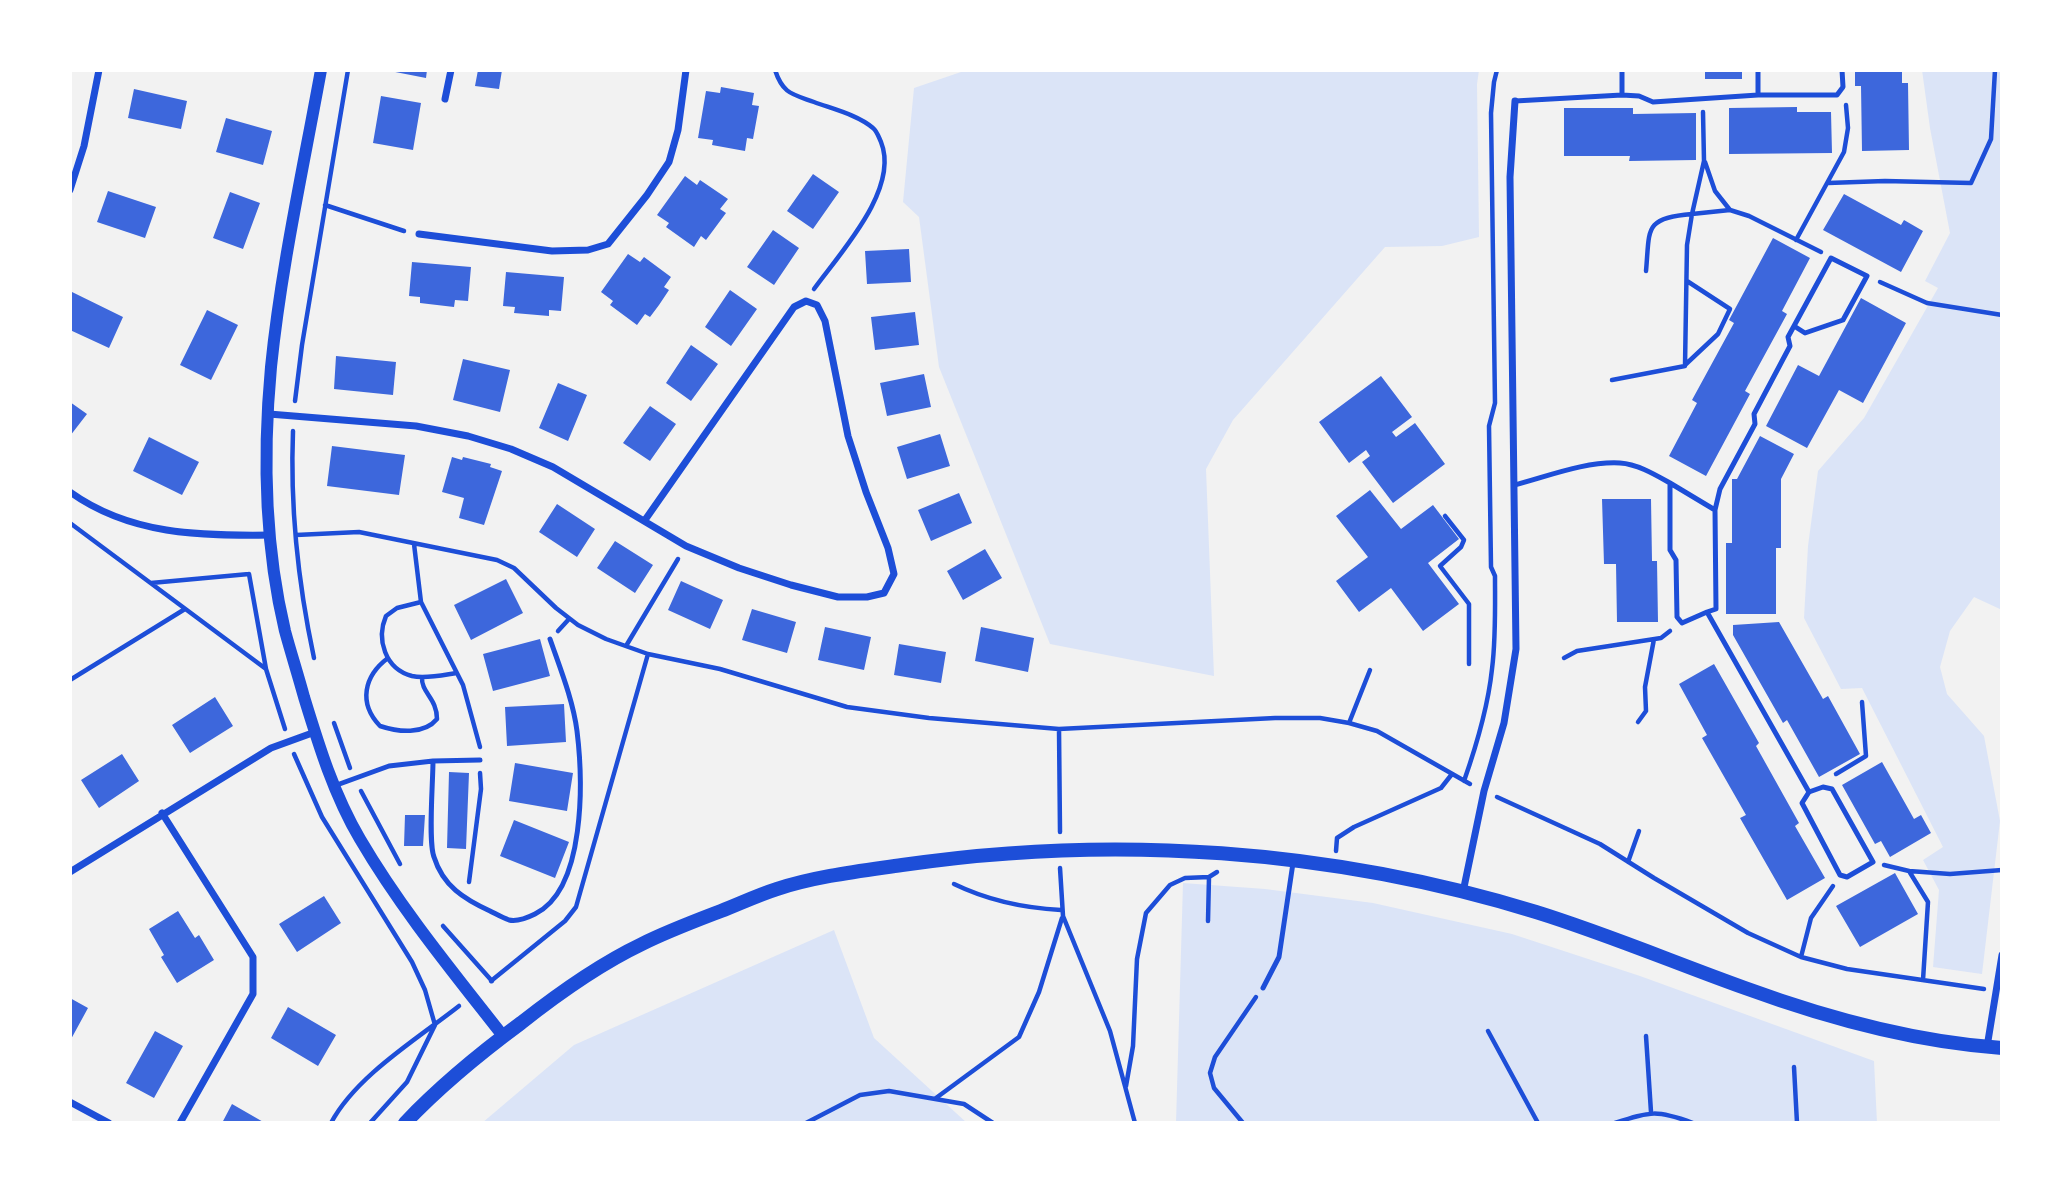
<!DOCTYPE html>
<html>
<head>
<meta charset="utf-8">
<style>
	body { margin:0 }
	#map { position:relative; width:2072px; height:1193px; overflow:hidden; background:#f2f2f2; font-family:Lato,sans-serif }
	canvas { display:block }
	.frame { position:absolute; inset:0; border:72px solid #fff; pointer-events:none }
</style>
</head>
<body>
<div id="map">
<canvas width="2072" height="1193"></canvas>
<div class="frame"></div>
</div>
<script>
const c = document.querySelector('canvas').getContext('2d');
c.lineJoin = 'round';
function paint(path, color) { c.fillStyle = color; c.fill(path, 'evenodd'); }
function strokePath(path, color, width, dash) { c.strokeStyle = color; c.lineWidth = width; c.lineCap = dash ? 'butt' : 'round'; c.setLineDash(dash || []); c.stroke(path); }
const green = new Path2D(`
	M 962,70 L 1479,70 L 1477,84 L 1479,237 L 1442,246 L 1385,247 L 1233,420 L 1206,469 L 1214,676 L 1050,644 L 939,367 L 919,217 L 903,202 L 914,88 L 961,72 Z
	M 1922,70 L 2002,70 L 2002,610 L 1974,597 L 1950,631 L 1940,667 L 1947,694 L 1984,736 L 2000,821 L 1982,974 L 1933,967 L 1939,890 L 1923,860 L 1943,847 L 1862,688 L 1841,689 L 1804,618 L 1808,546 L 1818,471 L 1864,418 L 1938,288 L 1925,281 L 1950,233 L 1930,128 Z
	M 1183,883 L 1265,889 L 1373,903 L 1512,934 L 1640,976 L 1874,1061 L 1877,1123 L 1176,1123 Z
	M 834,930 L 874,1038 L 967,1123 L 482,1123 L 574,1045 Z`);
const building = new Path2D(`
	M 385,70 L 427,70 L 426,78 Z
	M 478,70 L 502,70 L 499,89 L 475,86 Z
	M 1705,70 L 1742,70 L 1742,79 L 1705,79 Z
	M 1855,70 L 1902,70 L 1902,83 L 1908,83 L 1909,150 L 1862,151 L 1861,86 L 1855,86 Z
	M 721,87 L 754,93 L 752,105 L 759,106 L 753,139 L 747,138 L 745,151 L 712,145 L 713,140 L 698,138 L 706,91 L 720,93 Z
	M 134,89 L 187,101 L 181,129 L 128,118 Z
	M 381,96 L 421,103 L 413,150 L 373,143 Z
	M 1797,107 L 1797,112 L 1831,112 L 1832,153 L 1729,154 L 1729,108 Z
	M 1564,108 L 1633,108 L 1633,114 L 1696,113 L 1696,160 L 1629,161 L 1630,156 L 1564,156 Z
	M 226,118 L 272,131 L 263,165 L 216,152 Z
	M 813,174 L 839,192 L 813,229 L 787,211 Z
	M 685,176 L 697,185 L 700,180 L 728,199 L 720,209 L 726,213 L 706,240 L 701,236 L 694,247 L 666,227 L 669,223 L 657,215 Z
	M 108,191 L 156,207 L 145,238 L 97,222 Z
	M 230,192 L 260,203 L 243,249 L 213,238 Z
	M 1844,194 L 1901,225 L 1904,220 L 1923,231 L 1901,272 L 1823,230 Z
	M 773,230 L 799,248 L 774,285 L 747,267 Z
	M 1773,238 L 1810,258 L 1782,311 L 1787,314 L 1745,391 L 1750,394 L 1706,476 L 1669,456 L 1697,403 L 1692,400 L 1734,323 L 1729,320 Z
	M 909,249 L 911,282 L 867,284 L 865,251 Z
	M 628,254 L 640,262 L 644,257 L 671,277 L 664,287 L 669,290 L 659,305 L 650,317 L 645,314 L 637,325 L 610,305 L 613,301 L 601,292 Z
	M 412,262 L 471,267 L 468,301 L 455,300 L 454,307 L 420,303 L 420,297 L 409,296 Z
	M 506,272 L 564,277 L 561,311 L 549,310 L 549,316 L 514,313 L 515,307 L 503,306 Z
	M 730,290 L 757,309 L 731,346 L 705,327 Z
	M 70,291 L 123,317 L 109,348 L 70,330 Z
	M 1861,298 L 1906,323 L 1863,403 L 1839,390 L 1807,448 L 1766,426 L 1798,365 L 1819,376 Z
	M 207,310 L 238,325 L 211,380 L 180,365 Z
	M 915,312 L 919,345 L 875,350 L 871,317 Z
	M 691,345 L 718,364 L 691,401 L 666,383 Z
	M 336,356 L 396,362 L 393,395 L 334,389 Z
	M 463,359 L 510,370 L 500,412 L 453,400 Z
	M 924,374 L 931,407 L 887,416 L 880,383 Z
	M 1381,376 L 1412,417 L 1392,432 L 1396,437 L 1415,423 L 1445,464 L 1393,503 L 1362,462 L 1370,456 L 1366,450 L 1349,463 L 1319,422 Z
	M 558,383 L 587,395 L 568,441 L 539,428 Z
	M 70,402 L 87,414 L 70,436 Z
	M 650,406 L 676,424 L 650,461 L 623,443 Z
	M 940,434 L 950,466 L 907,479 L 897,447 Z
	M 1760,436 L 1794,454 L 1781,479 L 1781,548 L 1776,548 L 1776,614 L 1726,614 L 1726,543 L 1732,543 L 1732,479 L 1737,479 Z
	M 149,437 L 199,462 L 182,495 L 133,471 Z
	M 332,446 L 405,455 L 399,495 L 327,486 Z
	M 452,457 L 462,460 L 463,457 L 491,464 L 490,467 L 502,471 L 484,525 L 459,518 L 464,498 L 442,492 Z
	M 1370,490 L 1401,529 L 1433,505 L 1459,539 L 1428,563 L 1459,604 L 1423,631 L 1391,588 L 1359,612 L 1336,581 L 1368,557 L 1336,516 Z
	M 959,493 L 972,523 L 931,541 L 918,510 Z
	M 1602,499 L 1651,499 L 1652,561 L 1657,561 L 1658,622 L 1617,622 L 1616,564 L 1604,564 Z
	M 557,504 L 595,529 L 577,557 L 539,532 Z
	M 615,541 L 653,565 L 635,593 L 597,568 Z
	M 985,549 L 1002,578 L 963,600 L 947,571 Z
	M 506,579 L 523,613 L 471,640 L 454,605 Z
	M 681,581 L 723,600 L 710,629 L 668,610 Z
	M 752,609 L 796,622 L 787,653 L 742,640 Z
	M 1779,622 L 1823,699 L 1828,696 L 1860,754 L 1819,777 L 1787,720 L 1783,723 L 1733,635 L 1733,625 Z
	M 825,627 L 871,637 L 864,670 L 818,660 Z
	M 981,627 L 1034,638 L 1028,672 L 975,661 Z
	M 540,639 L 550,676 L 493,691 L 483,654 Z
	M 899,644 L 946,652 L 941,683 L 894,675 Z
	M 1714,664 L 1759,743 L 1756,746 L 1799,823 L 1795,826 L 1825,878 L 1787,900 L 1740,818 L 1746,815 L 1702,738 L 1707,735 L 1679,684 Z
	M 215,697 L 233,726 L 190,753 L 172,725 Z
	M 564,704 L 566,742 L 507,746 L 505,707 Z
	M 122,754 L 139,781 L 99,808 L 81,780 Z
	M 1882,762 L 1914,819 L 1921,815 L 1931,833 L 1890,857 L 1881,841 L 1875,844 L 1842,785 Z
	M 515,763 L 573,773 L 567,811 L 509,801 Z
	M 449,772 L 469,773 L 466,849 L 447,848 Z
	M 405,815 L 425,815 L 423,846 L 404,846 Z
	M 514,820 L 569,842 L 555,878 L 500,856 Z
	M 1895,873 L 1918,914 L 1860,947 L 1836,906 Z
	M 324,896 L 341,923 L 297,952 L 279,924 Z
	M 178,911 L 195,938 L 199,935 L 214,960 L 177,983 L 161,957 L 164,955 L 149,929 Z
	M 70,998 L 88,1008 L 70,1041 Z
	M 288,1007 L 336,1035 L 318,1066 L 271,1038 Z
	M 155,1031 L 183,1046 L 154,1098 L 126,1083 Z
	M 232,1104 L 265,1123 L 222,1123 Z`);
const path = new Path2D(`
	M 775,70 C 783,94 792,94 814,102 C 833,109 858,115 873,128 C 877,131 879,138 881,142 C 900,189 840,253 814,289
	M 1703,112 L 1704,161 L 1692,214 L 1730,210 L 1749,216 L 1821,252
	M 1705,162 L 1715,191 L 1730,210
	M 1828,183 L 1885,181 L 1971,183 L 1991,139 L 1995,70
	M 325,205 L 404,231
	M 1796,240 L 1844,152 L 1848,128 L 1846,105
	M 1880,282 L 1927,303 L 2002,315
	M 1685,365 L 1718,334 L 1730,309 L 1687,281
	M 1612,380 L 1685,366 L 1687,245 L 1692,214 C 1643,218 1650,229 1646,271
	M 295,401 L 302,345 L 348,70
	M 293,431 C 290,507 298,583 314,658
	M 1445,516 L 1464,540 L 1461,547 L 1440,566 L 1469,604 L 1469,664
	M 70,523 L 266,669
	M 296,535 L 359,532 L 497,560 L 514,568 L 556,608 L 578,625 L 606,639 L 648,654 L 720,669 L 847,707 L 929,718 L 1059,729 L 1275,718 L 1320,718 L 1349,723 L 1377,731 L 1470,784
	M 414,544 L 421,602 L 463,685 L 480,747
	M 249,574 L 266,669 L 285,729
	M 151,583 L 249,574
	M 421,602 L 397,608 L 386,616 C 376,639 385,669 412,676 C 426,679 443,675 457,673
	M 558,631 L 569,619
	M 626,646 L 678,559
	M 388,658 C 364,676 358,703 380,726 C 398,732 424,735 437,719 C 437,698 421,693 422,677
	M 1564,658 L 1577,651 L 1661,638 L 1670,631
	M 70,680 L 185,609
	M 1638,722 L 1646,711 L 1645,687 L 1654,639
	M 334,723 L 350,768
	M 1349,723 L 1370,670
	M 1059,729 L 1060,832
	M 294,754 L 322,817 L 412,962 L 425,990 L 435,1025 L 407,1082 L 370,1123
	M 1836,774 L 1866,756 L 1862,702
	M 1464,781 C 1477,744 1488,707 1492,669 C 1496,638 1495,606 1495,576 L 1491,567 L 1489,426 L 1495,403 L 1491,113 L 1494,82 L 1497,70
	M 361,791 L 400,864
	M 1497,797 L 1600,844 L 1654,878 L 1748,933 L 1801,957 L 1847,969 L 1984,989
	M 1336,851 L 1337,838 L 1354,827 L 1441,788 L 1452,774
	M 1628,862 L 1639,831
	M 1884,865 L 1909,871 L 1928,902 L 1923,980
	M 1060,868 L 1063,916 L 1110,1031 L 1135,1123
	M 1909,871 L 1950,874 L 2002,870
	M 469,882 L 481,789 L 480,773
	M 954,884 C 989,901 1023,908 1061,910
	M 1208,921 L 1209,877
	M 443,926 L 492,981
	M 1801,957 L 1811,918 L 1833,886
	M 491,981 L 565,921 L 576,907 L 648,654
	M 1488,1031 L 1538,1123
	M 1646,1036 L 1651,1112
	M 1794,1067 L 1797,1123
	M 1126,1086 L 1133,1046 L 1137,959 L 1146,913 L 1170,885 L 1185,878 L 1209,877 L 1217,872
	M 936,1098 L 1019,1037 L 1039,992 L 1062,918
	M 331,1123 C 356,1076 417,1039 459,1006
	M 806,1123 L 860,1095 L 889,1091 L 964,1104 L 993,1123
	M 1243,1123 L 1214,1088 L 1210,1073 L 1215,1057 L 1256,997
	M 1615,1123 C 1651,1111 1657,1110 1693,1123`);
const service = new Path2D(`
	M 1758,70 L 1758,95
	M 1622,95 L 1622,70
	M 1515,101 L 1622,95 L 1639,96 L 1653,102 L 1758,95 L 1837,95 L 1843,87 L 1842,70
	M 1670,483 L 1715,510 L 1716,609 L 1707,612
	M 1514,485 C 1546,477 1585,461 1620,463 C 1637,464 1654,474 1670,483 L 1670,550 L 1676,560 L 1677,617 L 1682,623 L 1707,612 L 1809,792 L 1802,803 L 1840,875 L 1847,877 L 1873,862 L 1832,789 L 1823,787 L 1809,792
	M 1715,510 L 1720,489 L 1755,424 L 1754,414 L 1790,346 L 1788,337 L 1794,326 L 1805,333 L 1843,320 L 1867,276 L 1831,258 L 1794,326
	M 433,761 L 480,760
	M 334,786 L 389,766 L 433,761 C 433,782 428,842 434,857 C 443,886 464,899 490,911 C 496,914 503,918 509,920 C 518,922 527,918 535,914 C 586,889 583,780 577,731 C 573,700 560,668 550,639
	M 1263,988 L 1279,957 L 1293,863`);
const minor = new Path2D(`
	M 445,99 L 451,70
	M 70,190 L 84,146 L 99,70
	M 419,234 L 552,251 L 588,250 L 608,244 L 647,195 L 669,162 L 678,130 L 686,70
	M 269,414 L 416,426 L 468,436 L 511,449 L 553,467 L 686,546 L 739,568 L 791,585 L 838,597 L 867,597 L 884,593 L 894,574 L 888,548 L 866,492 L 848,436 L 825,321 L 817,305 L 806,301 L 794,307 L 645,520
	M 70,492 C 130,535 200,536 271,535
	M 162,813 L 253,957 L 253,994 L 180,1123
	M 70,872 L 271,748 L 315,732
	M 1463,892 L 1484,791 L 1504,723 L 1516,649 L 1510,177 L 1515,101
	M 1987,1047 L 2002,955
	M 70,1102 L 109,1123`);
const tertiary = new Path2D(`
	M 321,70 C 303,169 281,268 271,367 C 263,453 265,547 285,631 C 291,653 298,675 304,697 C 319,746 334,795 360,839 C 401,909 453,972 503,1036`);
const secondary = new Path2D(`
	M 405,1123 C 441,1085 479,1054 521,1023 C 559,993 598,965 642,944 C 668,931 695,921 721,911 C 739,904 758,895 777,889 C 817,876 861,871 902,865 C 1113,834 1332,849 1536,912 C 1607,934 1675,963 1745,988 C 1827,1018 1914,1042 2002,1048`);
paint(green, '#dbe4f7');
paint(building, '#3d67dc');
strokePath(path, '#1d4ed8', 4.5);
strokePath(service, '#1d4ed8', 5);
strokePath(minor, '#1d4ed8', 7);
strokePath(tertiary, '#1d4ed8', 12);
strokePath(secondary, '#1d4ed8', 14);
</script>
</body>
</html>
